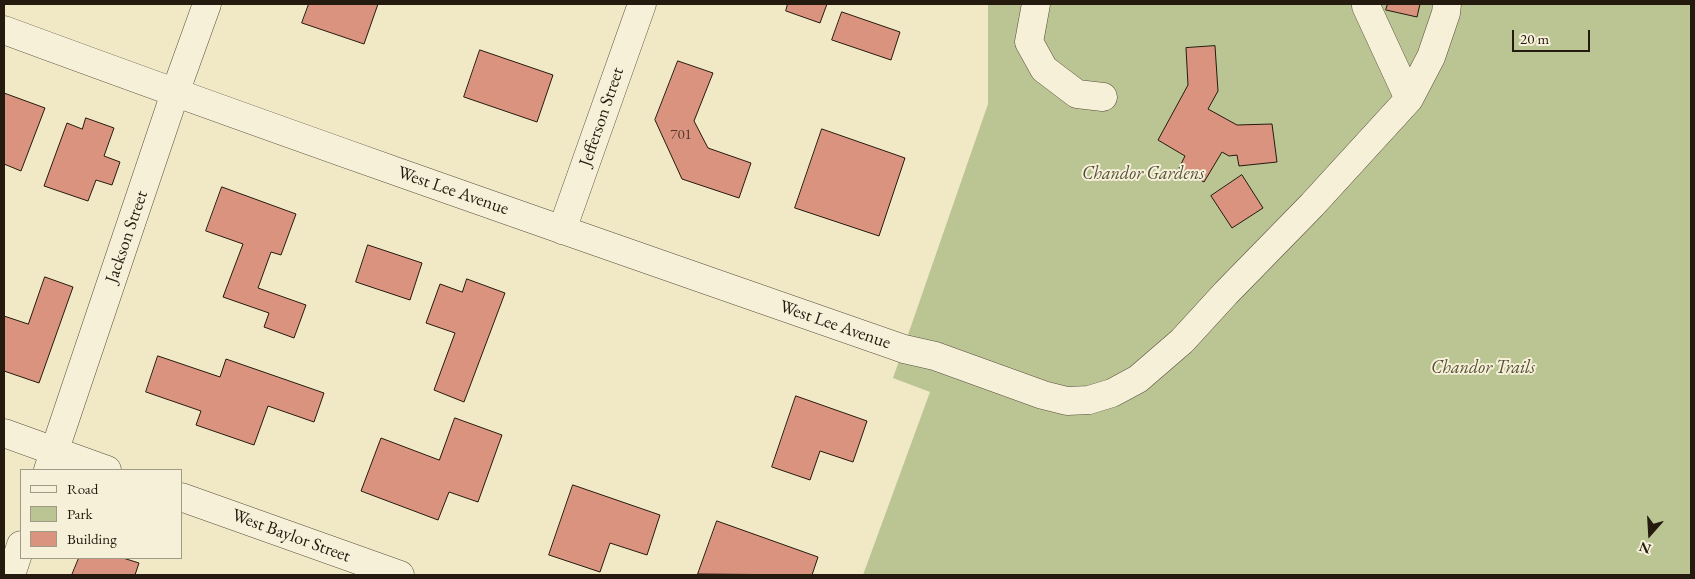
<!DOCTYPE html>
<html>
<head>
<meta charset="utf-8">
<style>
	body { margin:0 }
	#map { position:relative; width:1695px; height:579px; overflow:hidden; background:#f1e8c5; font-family:"EB Garamond",serif }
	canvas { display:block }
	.frame { position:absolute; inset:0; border:5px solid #251a0e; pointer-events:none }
	.legend { position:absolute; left:20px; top:469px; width:162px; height:90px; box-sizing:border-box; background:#f6f0d9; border:1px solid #a29a88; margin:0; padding:6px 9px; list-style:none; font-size:15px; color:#251a0e }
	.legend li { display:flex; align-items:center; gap:10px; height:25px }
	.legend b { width:25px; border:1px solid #a29a88 }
	.north { position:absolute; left:1625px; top:509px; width:50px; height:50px; -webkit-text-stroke:4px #f6f0d9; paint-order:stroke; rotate:199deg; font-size:14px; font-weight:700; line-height:20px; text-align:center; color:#251a0e }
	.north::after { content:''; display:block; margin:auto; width:18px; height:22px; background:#251a0e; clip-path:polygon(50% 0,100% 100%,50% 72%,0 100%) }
	.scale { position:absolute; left:1512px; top:30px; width:78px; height:22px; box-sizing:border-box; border:2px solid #251a0e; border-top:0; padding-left:6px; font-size:15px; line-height:18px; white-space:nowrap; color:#251a0e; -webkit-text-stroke:4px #f6f0d9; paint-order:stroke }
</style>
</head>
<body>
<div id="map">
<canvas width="1695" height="579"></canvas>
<div class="frame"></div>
<ul class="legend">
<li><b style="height:6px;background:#f6f0d9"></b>Road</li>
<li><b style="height:14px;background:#bbc594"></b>Park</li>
<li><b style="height:14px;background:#da937e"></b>Building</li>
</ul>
<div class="north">N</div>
<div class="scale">20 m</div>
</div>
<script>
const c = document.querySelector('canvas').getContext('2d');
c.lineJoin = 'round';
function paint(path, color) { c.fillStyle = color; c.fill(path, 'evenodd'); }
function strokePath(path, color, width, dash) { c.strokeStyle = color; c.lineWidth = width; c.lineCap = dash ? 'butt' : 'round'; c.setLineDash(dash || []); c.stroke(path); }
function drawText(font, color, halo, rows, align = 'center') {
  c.font = font + ' "EB Garamond",serif'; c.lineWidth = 4; c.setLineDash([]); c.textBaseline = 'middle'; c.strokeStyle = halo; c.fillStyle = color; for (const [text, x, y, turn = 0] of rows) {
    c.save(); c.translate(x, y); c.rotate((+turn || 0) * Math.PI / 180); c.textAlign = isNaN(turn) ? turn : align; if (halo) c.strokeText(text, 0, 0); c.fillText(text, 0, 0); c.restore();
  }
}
const green = new Path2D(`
	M 988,4 L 1691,4 L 1691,575 L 863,575 L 930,392 L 893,378 L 988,104 Z`);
const building = new Path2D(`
	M 309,4 L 378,4 L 364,44 L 302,23 Z
	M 788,4 L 827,4 L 820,23 L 786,11 Z
	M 1388,4 L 1420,4 L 1417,17 L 1386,10 Z
	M 842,12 L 900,32 L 891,60 L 832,40 Z
	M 1215,46 L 1218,91 L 1208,109 L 1237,125 L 1272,124 L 1277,162 L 1239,166 L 1237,155 L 1229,156 L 1222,152 L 1204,182 L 1179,168 L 1185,156 L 1158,140 L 1188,85 L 1186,48 Z
	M 480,50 L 553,75 L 537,122 L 464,97 Z
	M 678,61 L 713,73 L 694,121 L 708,148 L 751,163 L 739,198 L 682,179 L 655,120 Z
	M 4,93 L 45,108 L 21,171 L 4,164 Z
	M 86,118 L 114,128 L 104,156 L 120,162 L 112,185 L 96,180 L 88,201 L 44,186 L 67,123 L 82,129 Z
	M 822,129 L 905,158 L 879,236 L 795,208 Z
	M 1242,175 L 1263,208 L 1232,228 L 1211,196 Z
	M 222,187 L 296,214 L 281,255 L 271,252 L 258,288 L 306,305 L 294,338 L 264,327 L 269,313 L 223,297 L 243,244 L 206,231 Z
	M 368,245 L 422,263 L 410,300 L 356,282 Z
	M 45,277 L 73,287 L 39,383 L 4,371 L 4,316 L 28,324 Z
	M 467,279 L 505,293 L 464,402 L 434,390 L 455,333 L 426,323 L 440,284 L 462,292 Z
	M 158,356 L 220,377 L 226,359 L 324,393 L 314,422 L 268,406 L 254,445 L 196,425 L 201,411 L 146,392 Z
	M 796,396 L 867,421 L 853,462 L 820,451 L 810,480 L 772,467 Z
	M 455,418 L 502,435 L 478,502 L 449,492 L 438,520 L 361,491 L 381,438 L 439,460 Z
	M 573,485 L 660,515 L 647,555 L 610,543 L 600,572 L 549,555 Z
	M 717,521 L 818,557 L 812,575 L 698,574 Z
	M 79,558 L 123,558 L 139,563 L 135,575 L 72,575 Z`);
const minor = new Path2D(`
	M 1036,4 L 1029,42 L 1044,69 L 1077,94 L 1103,97
	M 1366,4 L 1366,6 L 1409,99
	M 4,30 C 302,140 603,244 904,349 L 935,356 L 1043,395 L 1067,401 L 1089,400 L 1112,393 L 1138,379 L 1182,341 L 1226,293 L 1312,205 L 1409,99 L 1431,57 L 1446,13 L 1447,4
	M 562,230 L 642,4
	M 4,433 L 107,470
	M 48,470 L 175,93 L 207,4
	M 181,497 L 400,575
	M 11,575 L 21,545`);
const numberNames = [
	["701",681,135]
];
const streetNames = [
	["Jefferson Street",602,117,-71],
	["West Lee Avenue",453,191,19],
	["Jackson Street",127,237,-71],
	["West Lee Avenue",835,325,19],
	["West Baylor Street",291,536,20]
];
const parkNames = [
	["Chandor Gardens",1143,174],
	["Chandor Trails",1483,368]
];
paint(green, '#bbc594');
paint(building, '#da937e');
strokePath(building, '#251a0e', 1);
strokePath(minor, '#584e3c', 29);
strokePath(minor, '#f6f0d9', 28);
drawText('15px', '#52382a', null, numberNames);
drawText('18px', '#251a0e', '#f6f0d9', streetNames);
drawText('italic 18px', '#524d36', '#f6f0d9', parkNames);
</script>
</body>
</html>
